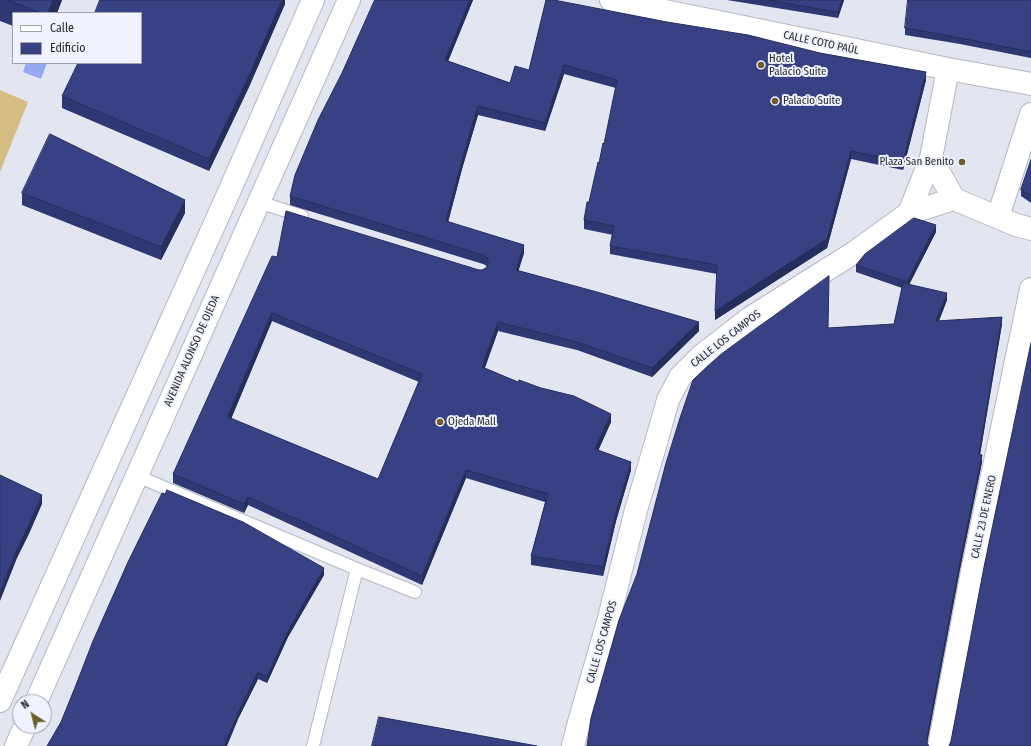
<!DOCTYPE html>
<html>
<head>
<meta charset="utf-8">
<style>
	body { margin:0 }
	#map { position:relative; width:1031px; height:746px; overflow:hidden; background:#e3e6f1; font-family:"Fira Sans Condensed",sans-serif }
	canvas { display:block }
	.legend { position:absolute; left:12px; top:12px; width:130px; height:52px; box-sizing:border-box; background:#f0f3fe; border:1px solid #a0a3ab; margin:0; padding:5px 7px; list-style:none; font-size:12px; color:#292a2e }
	.legend li { display:flex; align-items:center; gap:8px; height:20px }
	.legend b { width:20px; border:1px solid #a0a3ab }
	.north { position:absolute; left:12px; top:694px; width:40px; height:40px; box-sizing:border-box; background:#f0f3fe; border:1px solid #a0a3ab; border-radius:50%; rotate:324deg; font-size:11px; font-weight:700; line-height:16px; text-align:center; color:#292a2e }
	.north::after { content:''; display:block; margin:auto; width:14px; height:18px; background:#705c2b; clip-path:polygon(50% 0,100% 100%,50% 72%,0 100%) }
</style>
</head>
<body>
<div id="map">
<canvas width="1031" height="746"></canvas>
<ul class="legend">
<li><b style="height:5px;background:#fff"></b>Calle</li>
<li><b style="height:11px;background:#374184"></b>Edificio</li>
</ul>
<div class="north">N</div>
</div>
<script>
const c = document.querySelector('canvas').getContext('2d');
c.lineJoin = 'round';
function paint(path, color) { c.fillStyle = color; c.fill(path, 'evenodd'); }
function strokePath(path, color, width, dash) { c.strokeStyle = color; c.lineWidth = width; c.lineCap = dash ? 'butt' : 'round'; c.setLineDash(dash || []); c.stroke(path); }
function drawText(font, color, halo, rows, align = 'center') {
  c.font = font + ' "Fira Sans Condensed",sans-serif'; c.lineWidth = 4; c.setLineDash([]); c.textBaseline = 'middle'; c.strokeStyle = halo; c.fillStyle = color; for (const [text, x, y, turn = 0] of rows) {
    c.save(); c.translate(x, y); c.rotate((+turn || 0) * Math.PI / 180); c.textAlign = isNaN(turn) ? turn : align; if (halo) c.strokeText(text, 0, 0); c.fillText(text, 0, 0); c.restore();
  }
}
const green = new Path2D(`
	M 0,90 L 28,102 L 0,172 Z`);
const water = new Path2D(`
	M 26,63 L 47,63 L 41,79 L 23,72 Z`);
const lane = new Path2D(`
	M 259,202 L 302,216
	M 137,476 L 357,569 L 415,592
	M 313,746 L 357,569`);
const street = new Path2D(`
	M 611,0 L 822,43 L 948,69 L 1031,84
	M 954,199 L 1016,225 L 1031,229
	M 909,213 L 954,199 L 931,158
	M 998,217 L 1031,114
	M 0,701 L 229,192 L 313,0
	M 36,702 L 349,0
	M 16,746 L 25,726
	M 573,746 L 579,722 L 609,618 L 636,510 L 655,446 L 668,400 L 680,377 L 701,356 L 750,318 L 855,252 L 909,213 L 931,158 L 948,69
	M 939,746 L 972,572 L 1031,289`);
const wall = new Path2D(`
	M 0,0 L 62,0 L 57,13 L 13,13 L 13,26 L 0,21 Z
	M 285,0 L 285,4 L 249,87 L 209,171 L 62,108 L 62,96 Z
	M 375,0 L 473,0 L 448,61 L 510,83 L 529,70 L 546,0 L 926,80 L 903,170 L 851,159 L 827,248 L 715,320 L 717,274 L 610,254 L 610,246 L 613,235 L 584,229 L 584,220 L 589,202 L 604,144 L 616,88 L 564,74 L 545,131 L 478,115 L 462,169 L 448,222 L 524,253 L 518,271 L 699,331 L 652,377 L 577,350 L 498,331 L 485,368 L 611,422 L 598,450 L 631,470 L 616,521 L 603,576 L 531,565 L 531,556 L 545,502 L 466,478 L 422,585 L 248,505 L 244,513 L 173,483 L 173,474 L 277,257 L 482,270 L 486,268 L 487,266 L 483,264 L 290,205 L 290,196 L 342,73 ZM 272,321 L 419,382 L 378,479 L 231,419 Z
	M 727,0 L 844,0 L 838,18 Z
	M 1031,0 L 1031,58 L 960,44 L 905,35 L 905,28 Z
	M 1031,160 L 1031,203 L 1021,196 L 1021,190 Z
	M 22,193 L 185,213 L 161,260 L 22,205 Z
	M 936,232 L 909,284 L 947,300 L 939,321 L 1002,324 L 980,454 L 982,462 L 960,569 L 927,742 L 587,746 L 828,328 L 894,324 L 902,288 L 856,272 L 856,265 Z
	M 324,575 L 288,637 L 267,683 L 258,679 L 239,717 L 61,722 Z`);
const shadedWall = new Path2D(`
	M 53,0 L 62,0 L 57,13 L 48,13 Z
	M 282,0 L 285,0 L 285,4 L 249,87 L 209,171 L 209,159 Z
	M 470,0 L 473,0 L 445,69 L 445,60 Z
	M 842,0 L 844,0 L 838,18 L 838,12 Z
	M 564,65 L 564,74 L 545,131 L 545,123 Z
	M 926,72 L 926,80 L 903,170 L 903,162 Z
	M 478,106 L 478,115 L 462,169 L 446,230 L 446,221 L 462,160 Z
	M 851,151 L 851,159 L 827,248 L 715,320 L 715,311 Z
	M 185,200 L 185,213 L 161,260 L 161,247 Z
	M 936,225 L 936,232 L 907,289 L 907,282 Z
	M 524,245 L 524,253 L 516,279 L 516,270 Z
	M 947,293 L 947,300 L 936,328 L 936,321 Z
	M 272,313 L 272,321 L 228,426 L 228,417 Z
	M 1002,317 L 1002,324 L 979,461 L 979,454 Z
	M 498,322 L 498,331 L 482,375 L 482,367 Z
	M 699,322 L 699,331 L 652,377 L 652,368 Z
	M 611,414 L 611,422 L 595,458 L 595,449 Z
	M 982,455 L 982,462 L 960,569 L 927,744 L 927,737 L 960,562 Z
	M 631,462 L 631,470 L 616,521 L 603,576 L 603,567 L 616,513 Z
	M 466,470 L 466,478 L 422,585 L 422,576 Z
	M 42,495 L 42,504 L 29,534 L 17,558 L 0,601 L 0,592 L 17,549 Z
	M 248,497 L 248,505 L 244,513 L 244,504 Z
	M 324,568 L 324,575 L 288,637 L 267,683 L 267,677 L 288,631 Z
	M 258,672 L 258,679 L 239,717 L 227,746 L 224,746 L 239,711 Z`);
const building = new Path2D(`
	M 8,0 L 53,0 L 48,13 L 41,13 Z
	M 100,0 L 282,0 L 249,76 L 209,159 L 62,96 L 78,63 L 141,63 L 141,13 L 95,13 Z
	M 375,0 L 470,0 L 445,60 L 510,83 L 515,66 L 529,70 L 546,0 L 554,0 L 667,22 L 748,35 L 820,53 L 926,72 L 903,162 L 851,151 L 827,239 L 715,311 L 717,265 L 610,246 L 614,226 L 584,220 L 587,202 L 589,202 L 598,162 L 599,163 L 603,143 L 604,144 L 617,80 L 564,65 L 545,123 L 478,106 L 462,160 L 446,221 L 524,245 L 516,270 L 597,292 L 699,322 L 652,368 L 577,342 L 498,322 L 482,367 L 518,382 L 519,380 L 541,388 L 574,396 L 611,414 L 595,449 L 631,462 L 616,513 L 603,567 L 531,556 L 548,494 L 466,470 L 422,576 L 248,497 L 244,504 L 173,474 L 272,256 L 277,257 L 286,211 L 479,270 L 482,270 L 486,268 L 488,264 L 488,260 L 487,258 L 483,255 L 290,196 L 295,175 L 318,120 L 342,73 ZM 272,313 L 422,374 L 378,479 L 228,417 Z
	M 768,0 L 842,0 L 838,12 Z
	M 908,0 L 1031,0 L 1031,52 L 960,38 L 905,28 Z
	M 50,134 L 185,200 L 161,247 L 22,193 Z
	M 1031,160 L 1031,196 L 1021,190 Z
	M 914,218 L 936,225 L 907,282 L 856,265 L 865,254 Z
	M 829,276 L 828,328 L 894,324 L 903,283 L 947,293 L 936,321 L 1002,317 L 979,454 L 982,455 L 960,562 L 927,737 L 927,743 L 929,746 L 587,746 L 591,718 L 619,620 L 637,574 L 666,463 L 680,418 L 693,380 L 720,355 Z
	M 1031,343 L 1031,746 L 949,746 L 951,741 L 984,567 Z
	M 0,475 L 42,495 L 29,525 L 17,549 L 0,592 Z
	M 167,490 L 243,522 L 324,568 L 288,631 L 267,677 L 258,672 L 239,711 L 224,746 L 47,746 L 61,722 L 76,685 L 93,641 L 128,562 L 162,493 L 165,494 Z
	M 379,717 L 537,746 L 372,746 Z`);
const markers = [
	[761,65,4,"#705c2b"],
	[775,101,4,"#705c2b"],
	[962,162,4,"#705c2b"],
	[440,422,4,"#705c2b"]
];
const streetNames = [
	["CALLE COTO PAÚL",821,43,12],
	["CALLE LOS CAMPOS",726,339,-38],
	["AVENIDA ALONSO DE OJEDA",192,351,-66],
	["CALLE 23 DE ENERO",984,517,-78],
	["CALLE LOS CAMPOS",602,642,-74]
];
const poiNames = [
	["Hotel",769,59],
	["Palacio Suite",769,72],
	["Palacio Suite",783,101],
	["Plaza San Benito",954,162,"right"],
	["Ojeda Mall",448,422]
];
paint(green, '#d6bd83');
paint(water, '#97a8f3');
strokePath(lane, '#b5b8c3', 14);
strokePath(street, '#b5b8c3', 24);
strokePath(lane, '#fff', 12);
strokePath(street, '#fff', 22);
paint(wall, '#2f3872');
paint(shadedWall, '#262e5c');
paint(building, '#374184');
strokePath(building, '#262e5c', 1);
for (const [x, y, r, color] of markers) { const dot = new Path2D(); dot.arc(x, y, r, 0, 2 * Math.PI); c.fillStyle = color; c.fill(dot); strokePath(dot, '#f0f3fe', 1.5); }
drawText('11px', '#292a2e', '#f0f3fe', streetNames);
drawText('11px', '#292a2e', '#f0f3fe', poiNames, 'left');
</script>
</body>
</html>
